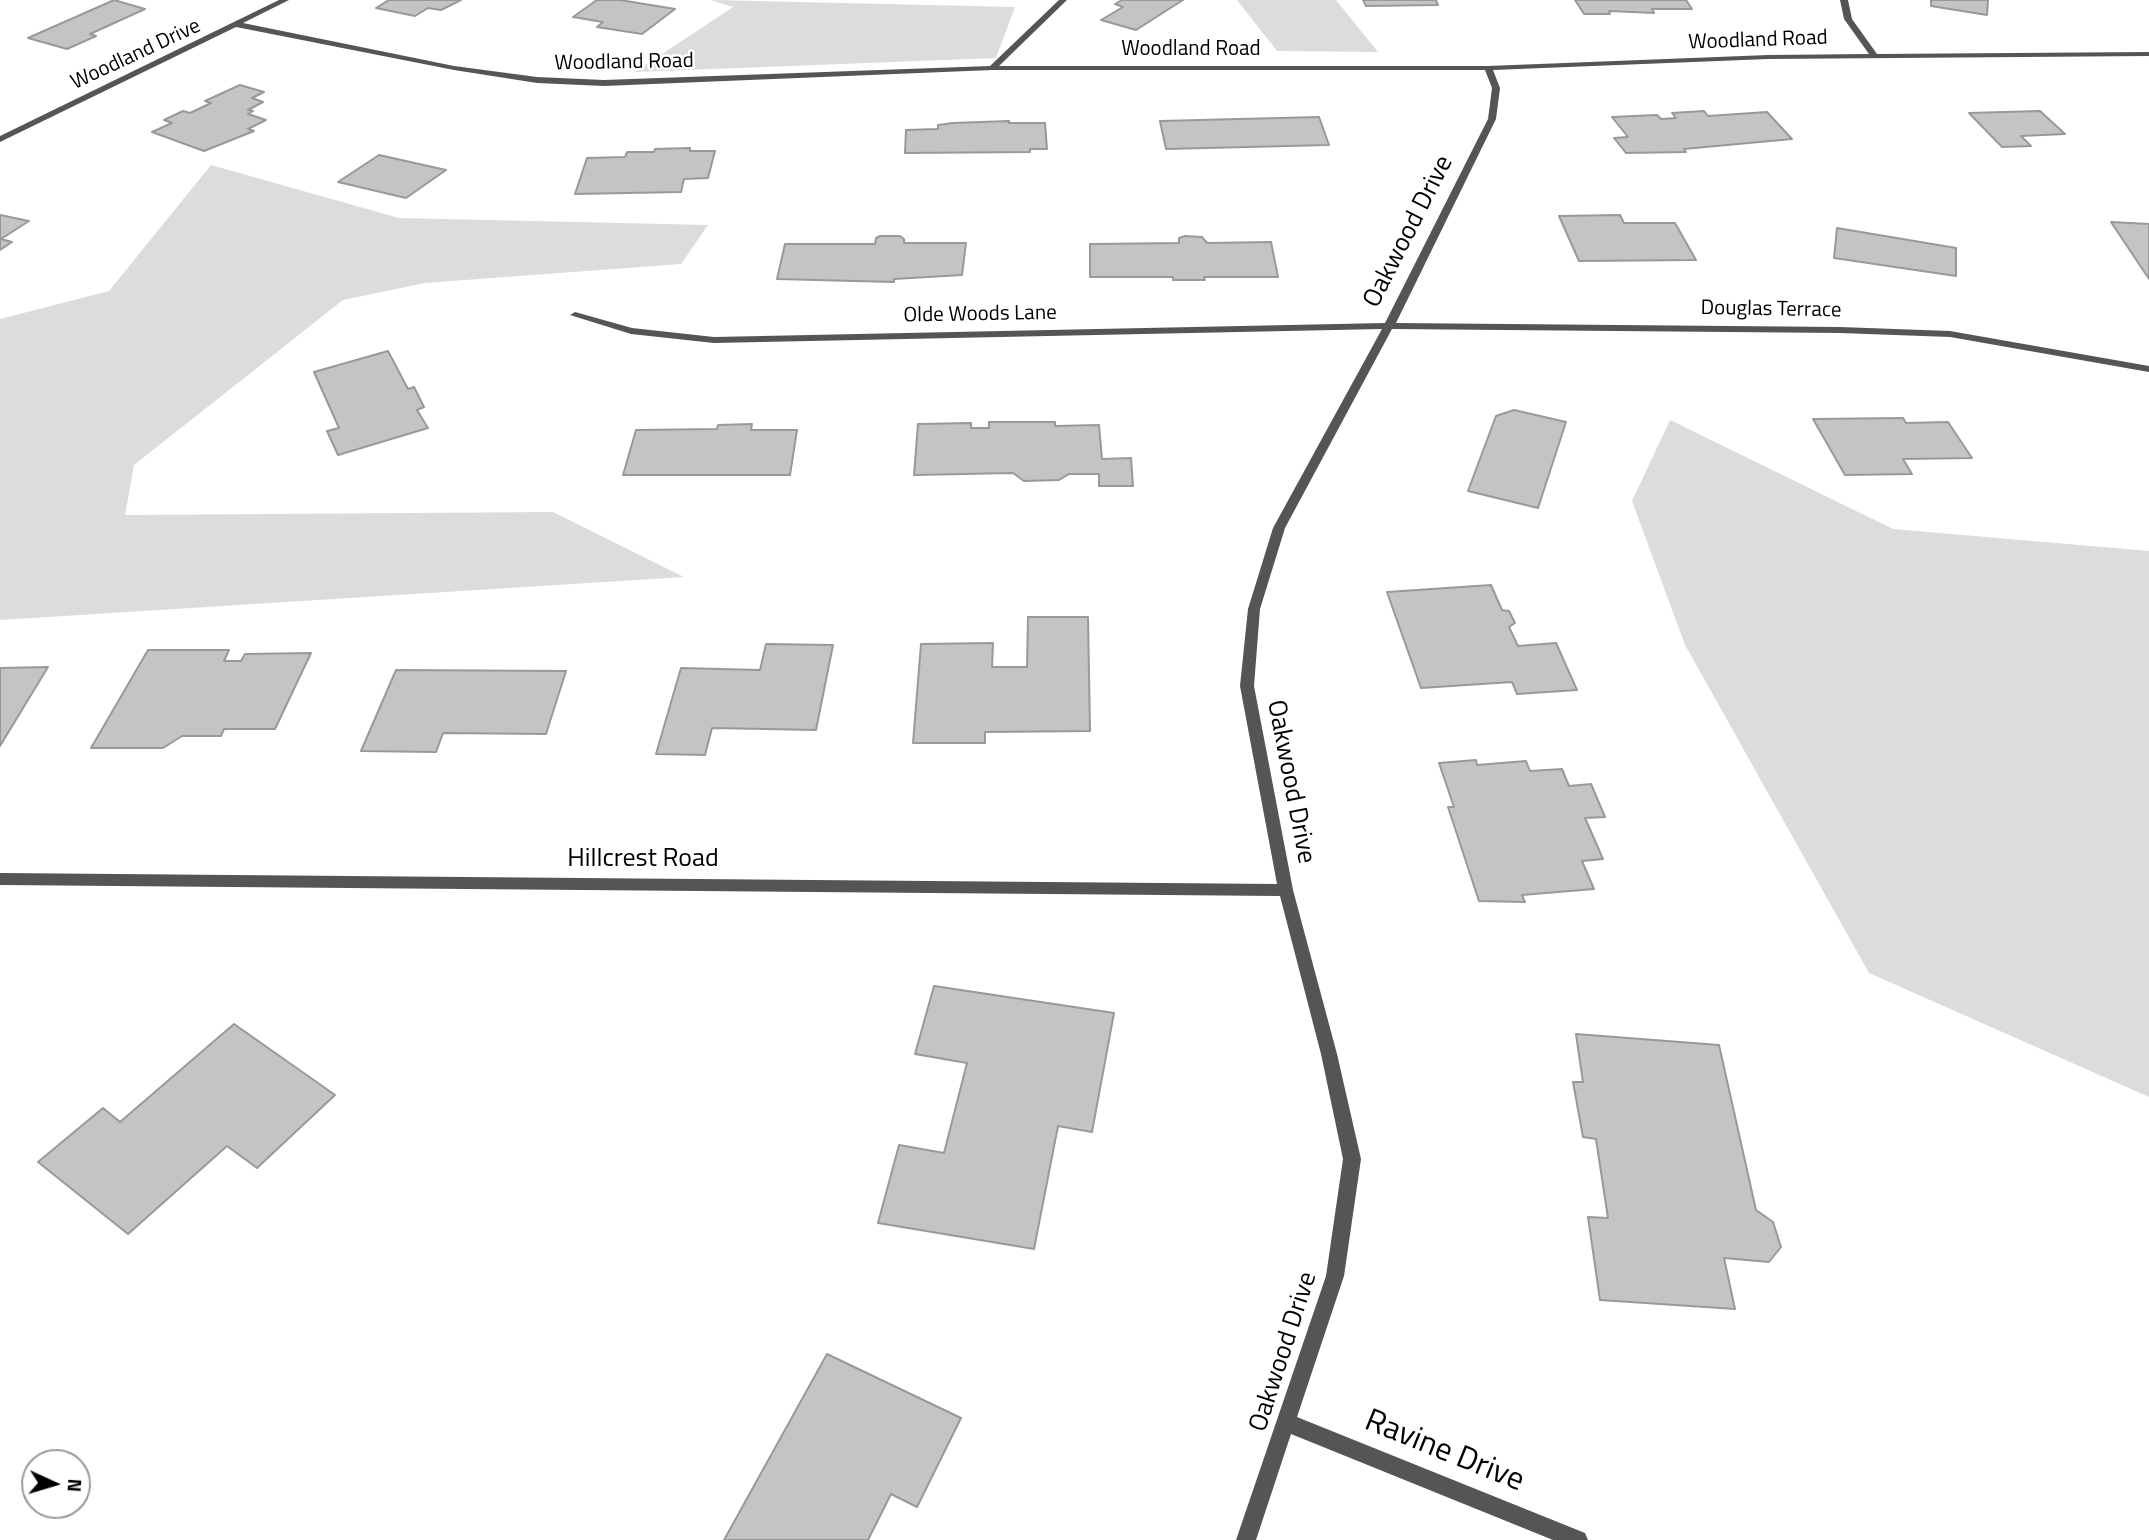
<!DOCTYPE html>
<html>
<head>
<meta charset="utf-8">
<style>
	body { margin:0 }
	#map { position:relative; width:2149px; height:1540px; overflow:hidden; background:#fff; font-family:"Titillium Web",sans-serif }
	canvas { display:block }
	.north { position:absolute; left:21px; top:1449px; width:70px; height:70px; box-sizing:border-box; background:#fff; border:2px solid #999; border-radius:50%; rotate:94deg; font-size:19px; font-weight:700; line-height:28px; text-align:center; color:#000 }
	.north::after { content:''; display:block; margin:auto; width:24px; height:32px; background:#000; clip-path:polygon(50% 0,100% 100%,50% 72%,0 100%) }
</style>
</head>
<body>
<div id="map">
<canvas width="2149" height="1540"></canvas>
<div class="north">N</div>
</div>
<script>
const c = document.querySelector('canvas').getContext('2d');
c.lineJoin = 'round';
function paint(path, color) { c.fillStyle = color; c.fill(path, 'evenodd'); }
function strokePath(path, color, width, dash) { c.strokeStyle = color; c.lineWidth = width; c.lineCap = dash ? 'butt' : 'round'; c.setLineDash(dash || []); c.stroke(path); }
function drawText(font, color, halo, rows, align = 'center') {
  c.font = font + ' "Titillium Web",sans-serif'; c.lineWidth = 5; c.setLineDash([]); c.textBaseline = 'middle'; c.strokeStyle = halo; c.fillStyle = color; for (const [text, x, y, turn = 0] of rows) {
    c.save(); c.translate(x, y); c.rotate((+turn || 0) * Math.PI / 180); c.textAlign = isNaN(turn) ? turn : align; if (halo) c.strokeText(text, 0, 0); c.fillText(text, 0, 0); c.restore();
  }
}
const green = new Path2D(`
	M 711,0 L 1015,7 L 996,58 L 635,72 L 733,7 Z
	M 1237,0 L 1336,0 L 1378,52 L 1277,51 Z
	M 211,165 L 399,218 L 708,225 L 681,264 L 425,283 L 343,300 L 134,465 L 125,515 L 553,512 L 684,577 L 0,620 L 0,319 L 109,291 Z
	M 1670,420 L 1893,529 L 2149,551 L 2149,1097 L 1869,973 L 1685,645 L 1632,501 Z`);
const building = new Path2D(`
	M 114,0 L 145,9 L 90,34 L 96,36 L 67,49 L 28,38 Z
	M 389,0 L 461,0 L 441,10 L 428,8 L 415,16 L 376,8 Z
	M 597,0 L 620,0 L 675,9 L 642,34 L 597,27 L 603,22 L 573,17 Z
	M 1122,0 L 1183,0 L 1136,30 L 1101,20 L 1123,7 L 1115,4 Z
	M 1363,0 L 1436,0 L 1438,5 L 1366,6 Z
	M 1575,0 L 1686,0 L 1692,9 L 1652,9 L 1654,13 L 1609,11 L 1610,14 L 1584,14 Z
	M 1931,0 L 1988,0 L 1987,15 L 1931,6 Z
	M 240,85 L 264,92 L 252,98 L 263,102 L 248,110 L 253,111 L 248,114 L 266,120 L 248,129 L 254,131 L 204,151 L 152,132 L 172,123 L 164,120 L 183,111 L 190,113 L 211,103 L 205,101 Z
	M 1704,111 L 1708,116 L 1767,112 L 1792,139 L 1684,149 L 1686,152 L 1626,153 L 1614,138 L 1628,137 L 1612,117 L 1657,115 L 1661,119 L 1676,118 L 1672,113 Z
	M 2040,111 L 2065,134 L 2021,136 L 2031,146 L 2002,147 L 1969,113 Z
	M 1319,117 L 1329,145 L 1166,149 L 1160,121 Z
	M 1009,121 L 1009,123 L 1045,123 L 1047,149 L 1030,149 L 1030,152 L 905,153 L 906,130 L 938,129 L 938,125 L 953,123 Z
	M 690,148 L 690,151 L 715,151 L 708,178 L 684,179 L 681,192 L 575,194 L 587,158 L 625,157 L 627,152 L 654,152 L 655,149 Z
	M 379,155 L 446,170 L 406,198 L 338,182 Z
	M 0,215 L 29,221 L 1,239 L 12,242 L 0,250 Z
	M 1620,215 L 1624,223 L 1675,223 L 1696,260 L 1579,261 L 1559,216 Z
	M 2111,222 L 2149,224 L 2149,279 Z
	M 1837,228 L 1956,248 L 1956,276 L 1834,258 Z
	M 880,236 L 900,236 L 904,239 L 904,243 L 966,243 L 962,275 L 894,279 L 894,282 L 777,279 L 785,244 L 875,244 L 876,238 Z
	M 1185,236 L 1202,237 L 1207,243 L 1271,242 L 1278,277 L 1204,277 L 1205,280 L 1173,280 L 1173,277 L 1090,277 L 1090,244 L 1179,243 L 1179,238 Z
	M 388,351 L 408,389 L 414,387 L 424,407 L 417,410 L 428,428 L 338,455 L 327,431 L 339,428 L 314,372 Z
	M 1514,410 L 1566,422 L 1538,508 L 1468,491 L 1496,416 Z
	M 1903,418 L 1906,423 L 1948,422 L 1972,458 L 1903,459 L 1912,474 L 1845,475 L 1813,419 Z
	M 989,422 L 1055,422 L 1055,426 L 1099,425 L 1102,459 L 1131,458 L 1133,486 L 1099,486 L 1099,474 L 1069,474 L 1059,480 L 1024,481 L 1013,473 L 914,475 L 918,424 L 971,423 L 971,428 L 989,428 Z
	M 752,424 L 751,430 L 797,430 L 790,475 L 623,475 L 636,430 L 717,429 L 718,425 Z
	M 1491,585 L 1502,610 L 1509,611 L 1515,623 L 1509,627 L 1518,646 L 1556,643 L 1577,690 L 1517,694 L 1512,682 L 1421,688 L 1387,592 Z
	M 1028,617 L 1088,617 L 1090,731 L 985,732 L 985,743 L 913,743 L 921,644 L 993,643 L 992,667 L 1027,667 Z
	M 766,644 L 833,645 L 816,730 L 712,728 L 705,755 L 656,754 L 681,668 L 760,670 Z
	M 148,650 L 229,650 L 224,661 L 241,661 L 245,654 L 311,653 L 275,729 L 224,729 L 221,736 L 182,736 L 163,748 L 91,748 Z
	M 48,667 L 0,746 L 0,668 Z
	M 396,670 L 566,671 L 546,734 L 443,733 L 436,752 L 361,751 Z
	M 1476,760 L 1477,765 L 1526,761 L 1530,771 L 1562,769 L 1569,786 L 1591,784 L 1605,817 L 1585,818 L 1603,859 L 1582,861 L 1594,889 L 1522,895 L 1525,902 L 1479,901 L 1448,807 L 1454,807 L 1439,763 Z
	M 934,986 L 1114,1013 L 1092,1132 L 1058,1126 L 1034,1249 L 878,1223 L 899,1145 L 944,1153 L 967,1063 L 915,1054 Z
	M 234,1024 L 335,1095 L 257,1168 L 227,1146 L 128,1234 L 38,1162 L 103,1108 L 120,1122 Z
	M 1576,1034 L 1719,1045 L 1756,1210 L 1773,1222 L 1781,1247 L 1769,1262 L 1724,1258 L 1735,1309 L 1600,1300 L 1588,1217 L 1608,1218 L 1596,1139 L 1583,1137 L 1573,1082 L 1583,1082 Z
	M 827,1354 L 961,1418 L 917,1507 L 891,1494 L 868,1540 L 724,1540 Z`);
const minor = new Path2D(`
	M 279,0 L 289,0 L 243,23 L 454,66 L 537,77 L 604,80 L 990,66 L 1059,0 L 1067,0 L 999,66 L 1488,66 L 1768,55 L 1869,54 L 1844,19 L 1840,0 L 1848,0 L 1852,19 L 1877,54 L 2149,52 L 2149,56 L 1768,59 L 1493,70 L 1500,88 L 1496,119 L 1396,323 L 1840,327 L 1950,331 L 2149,366 L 2149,372 L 1950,337 L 1840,333 L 1392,329 L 1285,528 L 1260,609 L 1254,686 L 1293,890 L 1337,1054 L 1361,1159 L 1344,1276 L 1297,1417 L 1585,1533 L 1588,1540 L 1553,1540 L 1291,1434 L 1256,1540 L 1236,1540 L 1326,1276 L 1343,1159 L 1321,1054 L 1280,896 L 0,885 L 0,873 L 1277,884 L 1240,686 L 1248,609 L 1273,528 L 1382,329 L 714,343 L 631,334 L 570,315 L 575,312 L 632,328 L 714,337 L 1385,323 L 1488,119 L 1492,88 L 1485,70 L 992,70 L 604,86 L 537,83 L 454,70 L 236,27 L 0,142 L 0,136 Z`);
const farStreetnames = [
	["Woodland Road",1758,41,-2],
	["Woodland Road",1191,50],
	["Woodland Drive",136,55,-25],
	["Woodland Road",624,63,-1],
	["Douglas Terrace",1771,310,1],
	["Olde Woods Lane",980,315,-1]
];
const streetNames = [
	["Oakwood Drive",1409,232,-63],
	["Oakwood Drive",1290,782,79],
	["Hillcrest Road",643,860],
	["Oakwood Drive",1284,1352,-72]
];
const nearStreetnames = [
	["Ravine Drive",1444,1452,22]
];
paint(green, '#dcdcdc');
paint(building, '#c4c4c4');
strokePath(building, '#999', 2);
paint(minor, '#555');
drawText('21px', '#000', '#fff', farStreetnames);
drawText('26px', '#000', '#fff', streetNames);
drawText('32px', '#000', '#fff', nearStreetnames);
</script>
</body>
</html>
